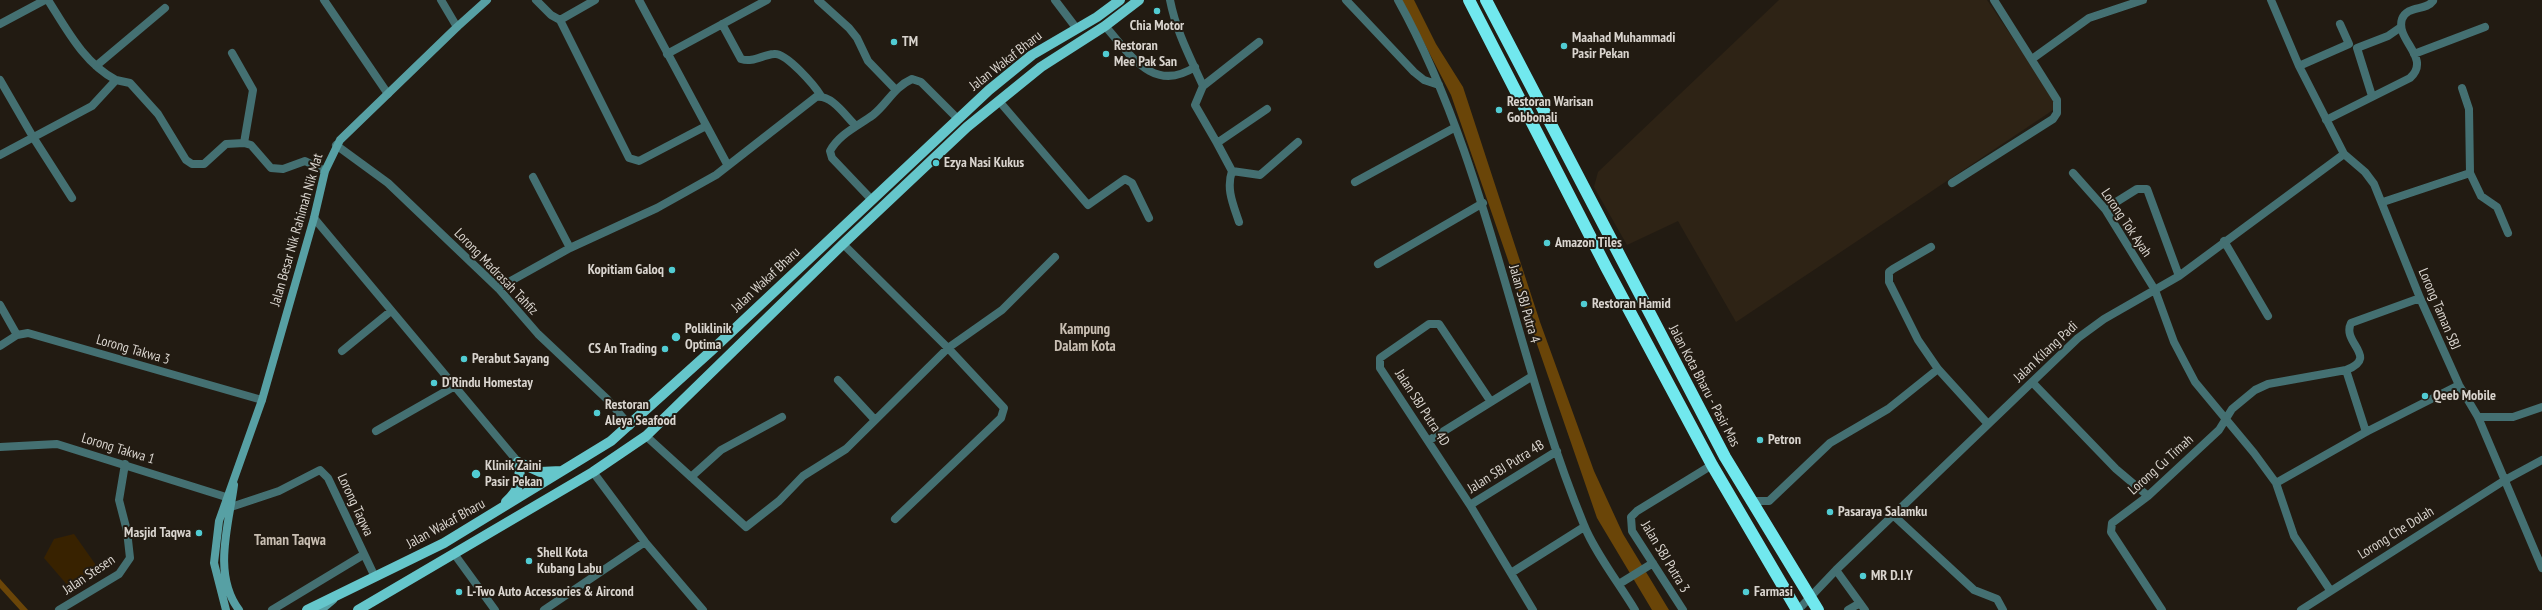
<!DOCTYPE html>
<html>
<head>
<meta charset="utf-8">
<style>
	body { margin:0 }
	canvas { display:block; background:#221b12 }
</style>
</head>
<body>
<canvas width="2542" height="610"></canvas>
<script>
const c = document.querySelector('canvas').getContext('2d');
c.lineJoin = 'round';
function paint(path, color) { c.fillStyle = color; c.fill(path, 'evenodd'); }
function strokePath(path, color, width, dash) { c.strokeStyle = color; c.lineWidth = width; c.lineCap = dash ? 'butt' : 'round'; c.setLineDash(dash || []); c.stroke(path); }
function drawText(font, color, halo, rows, align = 'center') {
  c.font = font + ' "PT Sans Narrow",sans-serif'; c.lineWidth = 4; c.setLineDash([]); c.textBaseline = 'middle'; c.strokeStyle = halo; c.fillStyle = color; for (const [text, x, y, turn = 0] of rows) {
    c.save(); c.translate(x, y); c.rotate((+turn || 0) * Math.PI / 180); c.textAlign = isNaN(turn) ? turn : align; if (halo) c.strokeText(text, 0, 0); c.fillText(text, 0, 0); c.restore();
  }
}
const built = new Path2D(`
	M 1779,0 L 1987,0 L 2059,106 L 1736,322 L 1678,221 L 1627,245 L 1594,187 L 1598,172 Z`);
const green = new Path2D(`
	M 74,534 L 98,568 L 69,587 L 44,558 L 54,539 Z`);
const water = new Path2D(`
	M 1402,0 L 1414,0 L 1436,44 L 1463,87 L 1540,322 L 1594,471 L 1623,534 L 1669,610 L 1652,610 L 1597,518 L 1451,95 Z
	M 0,579 L 28,610 L 20,610 L 0,588 Z`);
const street = new Path2D(`
	M 48,0 C 67,30 84,63 116,80
	M 324,0 L 388,94
	M 441,0 L 457,27
	M 536,0 L 551,15 L 560,20 L 595,0
	M 639,0 L 727,164
	M 818,0 L 849,28 L 857,38 L 868,61 L 896,90
	M 1055,0 L 1077,29
	M 1170,0 C 1176,31 1190,57 1203,86 L 1259,42
	M 1346,0 L 1414,72 L 1424,80 L 1439,85
	M 1398,0 C 1489,164 1513,353 1584,525 C 1594,551 1620,585 1635,610
	M 2271,0 L 2299,66 L 2344,154 L 2365,172 L 2374,184 L 2420,298 L 2459,385 L 2478,417 L 2542,568
	M 560,20 L 629,158 L 639,161 L 706,126
	M 0,24 L 45,0
	M 722,24 L 741,59 C 753,63 762,55 774,54 C 786,52 815,86 821,96
	M 1105,26 C 1130,54 1153,94 1195,67
	M 232,53 L 253,90 L 244,143
	M 667,54 L 767,0
	M 2414,54 L 2485,27
	M 2032,59 L 2089,18 L 2143,0
	M 96,66 L 165,8
	M 2299,66 L 2349,44 L 2340,24
	M 0,80 L 33,137 L 72,198
	M 1203,86 L 1195,105 L 1217,143 L 1267,109
	M 2462,88 L 2469,109 L 2470,173 L 2481,196 L 2497,207 L 2508,233
	M 2372,96 L 2357,48 L 2388,36 L 2401,27
	M 999,101 L 1088,205 L 1125,179 L 1132,183 L 1149,218
	M 2326,120 L 2410,78 C 2432,58 2395,40 2402,19 C 2407,5 2426,11 2433,1
	M 1217,143 L 1232,171 C 1226,189 1233,204 1239,222
	M 336,145 L 388,183 L 498,288 L 538,334 L 608,400 L 630,426
	M 0,155 L 92,106 L 116,80 L 130,83 L 158,114 L 186,160 L 192,164 L 204,164 L 226,144 L 244,143 L 251,145 L 271,168 L 283,169 L 305,161 L 325,171
	M 1232,171 L 1260,175 L 1298,142
	M 2073,173 L 2105,209 L 2155,290 L 2174,342 L 2195,382 L 2254,453 L 2276,483 L 2366,432 L 2459,385
	M 533,177 L 570,248
	M 1355,182 L 1454,128
	M 1952,183 L 2053,119 L 2057,113 L 2057,100 L 1994,0
	M 872,200 L 832,158 L 830,151 C 839,134 858,126 873,115 C 887,104 894,87 912,79 L 921,82 L 957,118
	M 2383,202 L 2470,173
	M 2105,209 L 2137,189 L 2147,189 L 2179,276
	M 314,218 L 518,462
	M 2224,241 L 2268,316
	M 843,244 L 948,348 L 1004,408 L 1001,418 L 895,519
	M 1931,247 L 1893,269 L 1889,272 L 1889,282 L 1918,340 L 1938,369 L 1988,424
	M 1378,264 L 1483,203
	M 498,288 L 570,248 L 657,208 L 716,175 L 816,97 C 831,94 845,115 855,125
	M 0,305 L 17,335
	M 0,346 L 17,335 L 28,333 L 262,400
	M 342,351 L 391,311
	M 2346,370 L 2366,432
	M 838,380 L 875,420
	M 2032,382 L 2116,469 L 2148,496
	M 1491,402 L 1439,324 L 1429,324 L 1380,358 L 1380,368 L 1470,505 L 1533,610
	M 2478,417 L 2513,417 L 2542,407
	M 376,431 L 455,386
	M 646,436 L 746,527 L 779,501 L 803,476 L 846,449 L 948,348 L 1002,310 L 1055,257
	M 1428,441 L 1531,377
	M 0,447 L 57,444 L 226,497
	M 593,472 L 645,542 L 703,610
	M 691,477 L 721,450 L 782,417
	M 2276,483 L 2294,536 L 2330,590
	M 1753,501 L 1769,501 L 1830,443 L 1888,409 L 1938,369
	M 1470,505 L 1557,451
	M 231,507 L 279,491 L 320,470 L 328,478 L 375,577
	M 1893,515 L 1974,590 L 1997,599 L 2003,610
	M 455,555 L 495,610
	M 1836,570 L 1865,610
	M 1511,573 L 1584,527
	M 1619,584 L 1653,563
	M 59,610 L 119,574 L 130,558 L 127,531 L 119,500 L 125,464
	M 272,610 L 363,555
	M 544,610 L 645,542
	M 1683,610 L 1632,531 L 1631,517 L 1637,511 L 1712,465
	M 1798,610 L 1836,570 L 2078,338 L 2104,319 L 2179,276 L 2344,154
	M 1848,610 L 1860,603
	M 2162,610 L 2111,532 L 2112,523 L 2148,496 L 2219,430 L 2232,409 L 2255,390 L 2268,384 L 2346,370 C 2380,357 2341,343 2351,323 L 2420,298
	M 2301,610 L 2505,480 L 2542,460`);
const secondary = new Path2D(`
	M 234,485 C 229,524 212,574 239,610
	M 226,610 L 214,563 L 219,521 L 262,400 L 314,218 L 325,171 L 340,140 L 457,27 L 487,0
	M 321,610 L 333,600`);
const primary = new Path2D(`
	M 518,462 L 540,472 L 561,471
	M 506,502 C 520,489 522,480 518,462
	M 307,610 L 444,543 L 611,441 L 711,351 L 989,90 L 1032,55 L 1097,17 L 1120,0
	M 358,610 L 593,472 L 646,436 L 843,244 L 967,127 L 1041,67 L 1105,26 L 1139,0`);
const highway = new Path2D(`
	M 1469,0 L 1606,267 L 1712,465 L 1797,610
	M 1486,0 L 1725,457 L 1818,610`);
const markers = [
	[1157,11,4,"#51ccd3"],
	[894,42,4,"#51ccd3"],
	[1564,46,4,"#51ccd3"],
	[1106,54,4,"#51ccd3"],
	[1499,110,4,"#51ccd3"],
	[936,163,4,"#51ccd3"],
	[1547,243,4,"#51ccd3"],
	[672,270,4,"#51ccd3"],
	[1584,304,4,"#51ccd3"],
	[676,337,5,"#51ccd3"],
	[665,349,4,"#51ccd3"],
	[464,359,4,"#51ccd3"],
	[434,383,4,"#51ccd3"],
	[2425,396,4,"#51ccd3"],
	[597,413,4,"#51ccd3"],
	[1760,440,4,"#51ccd3"],
	[476,474,5,"#51ccd3"],
	[1830,512,4,"#51ccd3"],
	[199,533,4,"#51ccd3"],
	[529,561,4,"#51ccd3"],
	[1863,576,4,"#51ccd3"],
	[459,592,4,"#51ccd3"],
	[1746,592,4,"#51ccd3"]
];
const poiNames = [
	["Chia Motor",1157,26,"center"],
	["Maahad Muhammadi",1572,38],
	["Pasir Pekan",1572,54],
	["TM",902,42],
	["Restoran",1114,46],
	["Mee Pak San",1114,62],
	["Restoran Warisan",1507,102],
	["Gobbonali",1507,118],
	["Ezya Nasi Kukus",944,163],
	["Amazon Tiles",1555,243],
	["Kopitiam Galoq",664,270,"right"],
	["Restoran Hamid",1592,304],
	["Poliklinik",685,329],
	["Optima",685,345],
	["CS An Trading",657,349,"right"],
	["Perabut Sayang",472,359],
	["D’Rindu Homestay",442,383],
	["Qeeb Mobile",2433,396],
	["Restoran",605,405],
	["Aleya Seafood",605,421],
	["Petron",1768,440],
	["Klinik Zaini",485,466],
	["Pasir Pekan",485,482],
	["Pasaraya Salamku",1838,512],
	["Masjid Taqwa",191,533,"right"],
	["Shell Kota",537,553],
	["Kubang Labu",537,569],
	["MR D.I.Y",1871,576],
	["L-Two Auto Accessories & Aircond",467,592],
	["Farmasi",1754,592]
];
const streetNames = [
	["Jalan Wakaf Bharu",1006,61,-38],
	["Lorong Tok Ayah",2126,223,56],
	["Jalan Besar Nik Rahimah Nik Mat",297,230,-74],
	["Lorong Madrasah Tahfiz",496,272,46],
	["Jalan Wakaf Bharu",766,280,-43],
	["Jalan SBJ Putra 4",1524,304,74],
	["Lorong Taman SBJ",2439,309,67],
	["Lorong Takwa 3",133,350,16],
	["Jalan Kilang Padi",2046,352,-43],
	["Jalan Kota Bharu - Pasir Mas",1704,386,62],
	["Jalan SBJ Putra 4D",1422,408,57],
	["Lorong Takwa 1",118,449,17],
	["Lorong Cu Timah",2161,465,-42],
	["Jalan SBJ Putra 4B",1506,467,-32],
	["Lorong Taqwa",355,505,65],
	["Jalan Wakaf Bharu",446,524,-29],
	["Lorong Che Dolah",2396,533,-32],
	["Jalan SBJ Putra 3",1665,557,59],
	["Jalan Stesen",89,575,-34]
];
const neighbourhoodNames = [
	["Kampung",1085,330],
	["Dalam Kota",1085,347],
	["Taman Taqwa",290,541]
];
paint(built, '#2e2315');
paint(green, '#382200');
paint(water, '#6a4508');
strokePath(street, '#447072', 8);
strokePath(secondary, '#57a0a4', 8);
strokePath(primary, '#65c6cb', 10);
strokePath(highway, '#71e8ee', 12);
for (const [x, y, r, color] of markers) { const dot = new Path2D(); dot.arc(x, y, r, 0, 2 * Math.PI); c.fillStyle = color; c.fill(dot); strokePath(dot, '#221b12', 1.5); }
drawText('bold 14px', '#d9d4ce', '#221b12', poiNames, 'left');
drawText('14px', '#d9d4ce', '#221b12', streetNames);
drawText('bold 15px', '#c8beb2', '#221b12', neighbourhoodNames);
</script>
</body>
</html>
